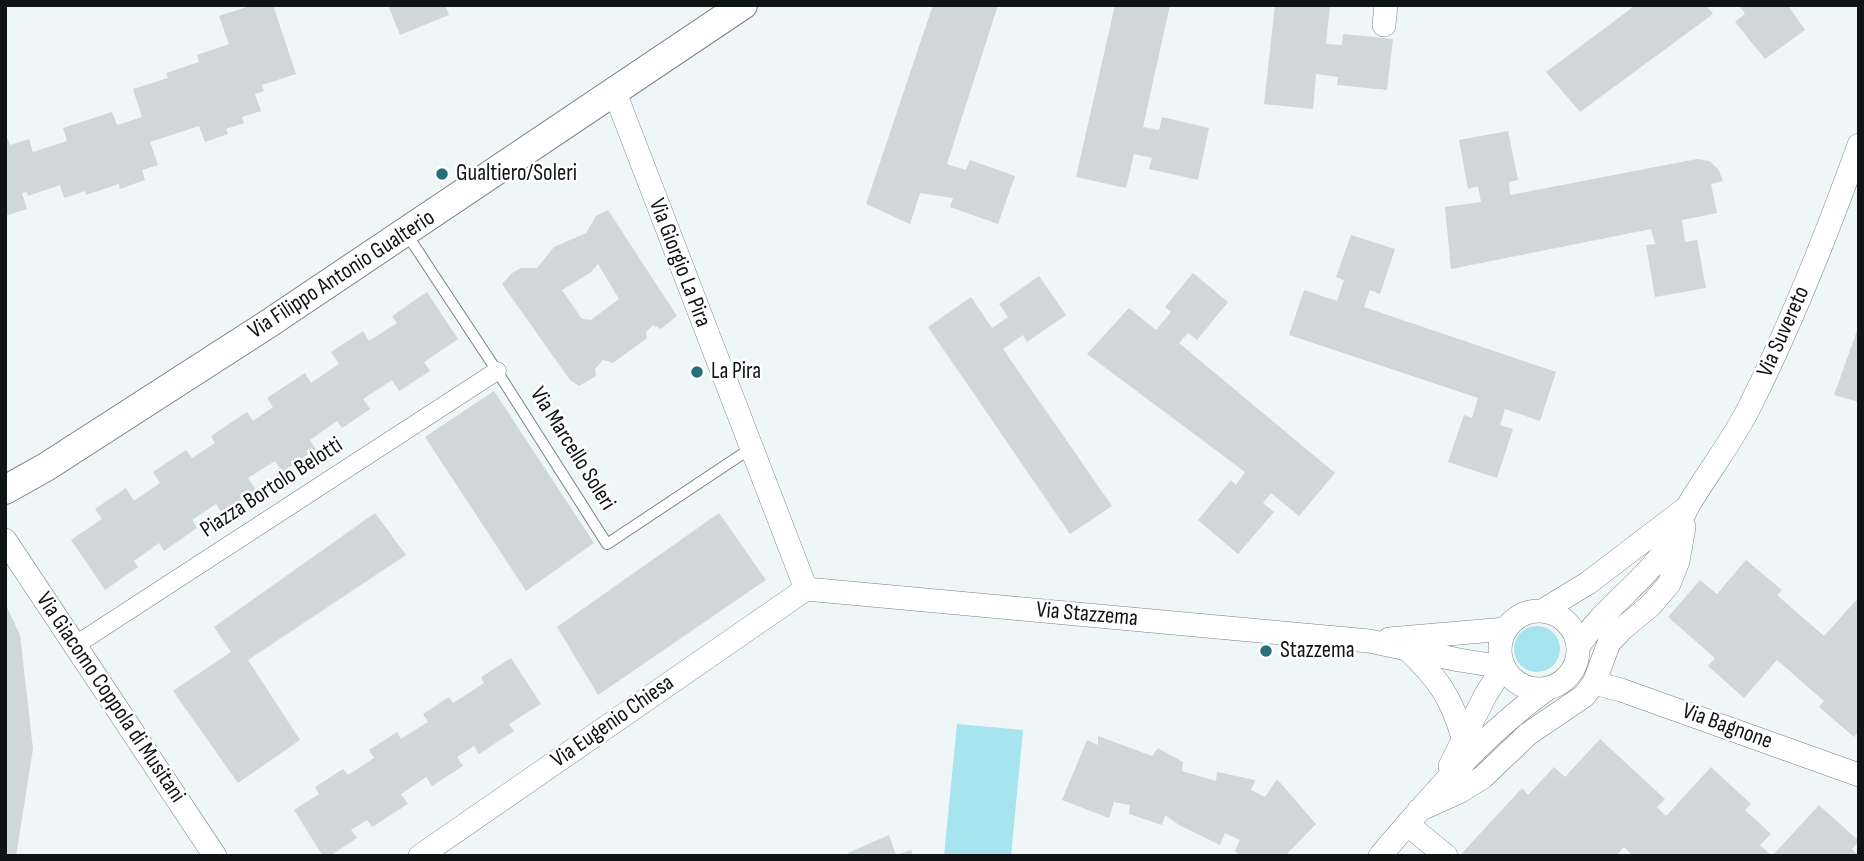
<!DOCTYPE html>
<html>
<head>
<meta charset="utf-8">
<style>
	body { margin:0 }
	#map { position:relative; width:1864px; height:861px; overflow:hidden; background:#eef6f7; font-family:"Sofia Sans Condensed",sans-serif }
	canvas { display:block }
	.frame { position:absolute; inset:0; border:7px solid #101313; pointer-events:none }
</style>
</head>
<body>
<div id="map">
<canvas width="1864" height="861"></canvas>
<div class="frame"></div>
</div>
<script>
const c = document.querySelector('canvas').getContext('2d');
c.lineJoin = 'round';
function paint(path, color) { c.fillStyle = color; c.fill(path, 'evenodd'); }
function strokePath(path, color, width, dash) { c.strokeStyle = color; c.lineWidth = width; c.lineCap = dash ? 'butt' : 'round'; c.setLineDash(dash || []); c.stroke(path); }
function drawText(font, color, halo, rows, align = 'center') {
  c.font = font + ' "Sofia Sans Condensed",sans-serif'; c.lineWidth = 5; c.setLineDash([]); c.textBaseline = 'middle'; c.strokeStyle = halo; c.fillStyle = color; for (const [text, x, y, turn = 0] of rows) {
    c.save(); c.translate(x, y); c.rotate((+turn || 0) * Math.PI / 180); c.textAlign = isNaN(turn) ? turn : align; if (halo) c.strokeText(text, 0, 0); c.fillText(text, 0, 0); c.restore();
  }
}
const green = new Path2D(`
	M1514 649a23 23 0 1 1 46 0a23 23 0 1 1-46 0Z
	M 957,724 L 1023,730 L 1011,856 L 944,856 Z`);
const building = new Path2D(`
	M 253,5 L 273,5 L 296,74 L 262,85 L 264,91 L 255,94 L 261,111 L 242,117 L 244,123 L 226,129 L 228,134 L 205,142 L 199,126 L 150,142 L 158,165 L 142,170 L 145,180 L 120,189 L 119,184 L 86,195 L 85,191 L 64,198 L 60,185 L 28,196 L 27,192 L 22,193 L 27,209 L 5,216 L 5,139 L 8,139 L 10,145 L 29,139 L 33,152 L 67,141 L 63,128 L 112,112 L 117,125 L 142,117 L 133,89 L 168,78 L 166,73 L 199,62 L 197,55 L 229,44 L 219,16 Z
	M 388,5 L 445,5 L 449,15 L 400,35 Z
	M 933,5 L 998,5 L 947,164 L 966,170 L 970,160 L 1015,176 L 998,224 L 950,207 L 953,198 L 920,193 L 910,224 L 866,204 Z
	M 1115,5 L 1170,5 L 1143,127 L 1159,130 L 1162,117 L 1209,128 L 1198,180 L 1149,169 L 1152,158 L 1134,154 L 1126,188 L 1076,177 Z
	M 1275,5 L 1330,5 L 1326,44 L 1342,45 L 1343,34 L 1393,39 L 1387,90 L 1337,85 L 1338,77 L 1316,74 L 1313,109 L 1264,104 Z
	M 1636,5 L 1712,5 L 1708,8 L 1713,14 L 1580,112 L 1546,72 Z
	M 1739,5 L 1788,5 L 1805,30 L 1765,59 L 1735,22 L 1745,14 Z
	M 1508,131 L 1518,180 L 1509,182 L 1510,195 L 1697,159 L 1709,161 L 1718,169 L 1723,181 L 1711,184 L 1717,213 L 1682,220 L 1685,242 L 1697,240 L 1706,288 L 1655,297 L 1646,245 L 1655,244 L 1651,229 L 1451,269 L 1445,207 L 1481,202 L 1478,186 L 1468,189 L 1459,140 Z
	M 608,210 L 677,316 L 661,329 L 653,325 L 646,332 L 647,338 L 613,363 L 603,360 L 595,369 L 596,376 L 579,386 L 570,380 L 502,284 L 512,273 L 521,268 L 537,268 L 554,247 L 586,233 L 596,216 ZM 598,264 L 619,299 L 591,320 L 582,319 L 562,290 L 591,272 Z
	M 1351,235 L 1395,249 L 1380,294 L 1370,290 L 1364,307 L 1556,372 L 1540,421 L 1505,409 L 1500,425 L 1513,429 L 1497,478 L 1448,462 L 1464,415 L 1472,418 L 1478,398 L 1289,335 L 1304,290 L 1337,301 L 1344,280 L 1336,277 Z
	M 1193,273 L 1228,302 L 1197,340 L 1188,333 L 1179,343 L 1335,473 L 1299,516 L 1271,493 L 1263,503 L 1274,512 L 1238,554 L 1198,520 L 1231,480 L 1236,485 L 1245,472 L 1087,354 L 1129,308 L 1156,330 L 1171,312 L 1165,307 Z
	M 1039,276 L 1066,315 L 1027,342 L 1023,335 L 1003,349 L 1112,506 L 1070,534 L 928,327 L 971,297 L 992,328 L 1008,317 L 999,304 Z
	M 427,292 L 458,339 L 424,362 L 430,371 L 399,391 L 392,380 L 363,399 L 370,409 L 342,428 L 337,421 L 310,440 L 316,449 L 282,472 L 275,461 L 248,478 L 256,490 L 222,513 L 216,504 L 192,520 L 197,528 L 164,551 L 159,543 L 134,561 L 138,567 L 105,590 L 71,540 L 102,519 L 95,509 L 126,488 L 134,501 L 160,483 L 153,472 L 186,450 L 192,458 L 215,443 L 211,436 L 247,412 L 253,421 L 273,407 L 267,398 L 305,373 L 311,383 L 339,364 L 331,352 L 363,331 L 369,341 L 397,323 L 392,316 Z
	M 1858,328 L 1859,328 L 1859,402 L 1834,395 Z
	M 494,391 L 594,543 L 526,591 L 425,437 Z
	M 375,513 L 406,555 L 248,660 L 300,740 L 238,783 L 173,691 L 231,652 L 214,627 Z
	M 719,513 L 766,580 L 598,695 L 557,627 Z
	M 1746,560 L 1782,590 L 1777,595 L 1824,636 L 1859,597 L 1859,731 L 1854,737 L 1819,707 L 1824,701 L 1777,660 L 1744,698 L 1708,666 L 1715,658 L 1668,617 L 1700,580 L 1717,594 Z
	M 5,603 L 20,635 L 33,749 L 16,856 L 5,856 Z
	M 511,658 L 541,704 L 509,724 L 514,731 L 479,754 L 474,746 L 457,757 L 463,766 L 432,786 L 426,777 L 401,794 L 408,804 L 372,827 L 367,820 L 351,830 L 357,838 L 330,856 L 323,856 L 294,810 L 319,794 L 315,787 L 343,769 L 348,775 L 374,758 L 369,750 L 397,732 L 401,739 L 428,722 L 423,714 L 449,697 L 453,703 L 484,683 L 481,677 Z
	M 1098,736 L 1152,756 L 1158,748 L 1183,762 L 1182,771 L 1216,781 L 1217,772 L 1255,780 L 1251,790 L 1265,797 L 1277,779 L 1316,824 L 1285,856 L 1241,856 L 1235,851 L 1240,840 L 1225,833 L 1220,845 L 1179,825 L 1165,815 L 1162,825 L 1129,814 L 1130,805 L 1114,802 L 1109,818 L 1062,800 L 1087,740 L 1098,745 Z
	M 1600,739 L 1665,799 L 1657,807 L 1666,816 L 1711,767 L 1751,804 L 1745,810 L 1771,834 L 1760,845 L 1772,856 L 1633,856 L 1624,847 L 1616,856 L 1466,856 L 1462,853 L 1522,788 L 1528,795 L 1554,767 L 1565,777 Z
	M 1819,805 L 1859,841 L 1852,849 L 1859,856 L 1772,856 Z
	M 889,835 L 896,855 L 911,850 L 913,856 L 849,856 L 848,853 Z`);
const service = new Path2D(`
	M 406,233 L 497,371 L 607,544 L 750,449`);
const pedestrian = new Path2D(`
	M 74,646 L 497,371`);
const minor = new Path2D(`
	M 1384,25 L 1386,5
	M 615,93 L 806,589
	M 5,540 L 215,856
	M 806,589 L 1369,641 L 1459,660 L 1503,667
	M 1542,611 L 1588,583 L 1685,509
	M1500 650a39 39 0 1 1 78 0a39 39 0 1 1-78 0Z
	M 1389,639 L 1506,629
	M 1578,647 C 1605,605 1650,579 1675,535 C 1680,526 1683,515 1688,506 C 1708,472 1732,442 1750,406 C 1792,322 1827,234 1859,145
	M 1407,649 C 1437,677 1452,698 1463,738
	M 1594,683 L 1621,690 L 1859,775
	M 1450,766 L 1485,696 L 1503,667
	M 1419,810 L 1461,791 L 1483,777 L 1528,734 L 1584,696 L 1594,683 L 1609,643 L 1622,629 L 1650,606 L 1669,584 L 1678,561 L 1684,527
	M 1407,824 L 1446,856
	M 420,856 L 806,589
	M 1380,856 C 1432,795 1482,736 1547,689`);
const tertiary = new Path2D(`
	M 5,490 L 46,467 L 268,324 L 743,5`);
const markers = [
	[442,174,7,"#276f7b"],
	[697,372,7,"#276f7b"],
	[1266,651,7,"#276f7b"]
];
const poiNames = [
	["Gualtiero/Soleri",456,174],
	["La Pira",711,372],
	["Stazzema",1280,651]
];
const streetNames = [
	["Via Giorgio La Pira",679,263,69],
	["Via Filippo Antonio Gualterio",342,275,-33],
	["Via Suvereto",1784,332,-66],
	["Via Marcello Soleri",572,449,58],
	["Piazza Bortolo Belotti",272,488,-33],
	["Via Stazzema",1087,615,5],
	["Via Giacomo Coppola di Musitani",110,698,56],
	["Via Eugenio Chiesa",613,722,-35],
	["Via Bagnone",1727,727,20]
];
paint(green, '#a6e4ef');
paint(building, '#cfd7d9');
strokePath(service, '#7a8283', 12);
strokePath(pedestrian, '#7a8283', 19);
strokePath(minor, '#7a8283', 24);
strokePath(tertiary, '#7a8283', 30);
strokePath(service, '#fff', 10);
strokePath(pedestrian, '#fff', 18);
strokePath(minor, '#fff', 23);
strokePath(tertiary, '#fff', 28);
for (const [x, y, r, color] of markers) { const dot = new Path2D(); dot.arc(x, y, r, 0, 2 * Math.PI); c.fillStyle = color; c.fill(dot); strokePath(dot, '#fff', 2.5); }
drawText('23px', '#101313', '#fff', poiNames, 'left');
drawText('23px', '#101313', '#fff', streetNames);
</script>
</body>
</html>
